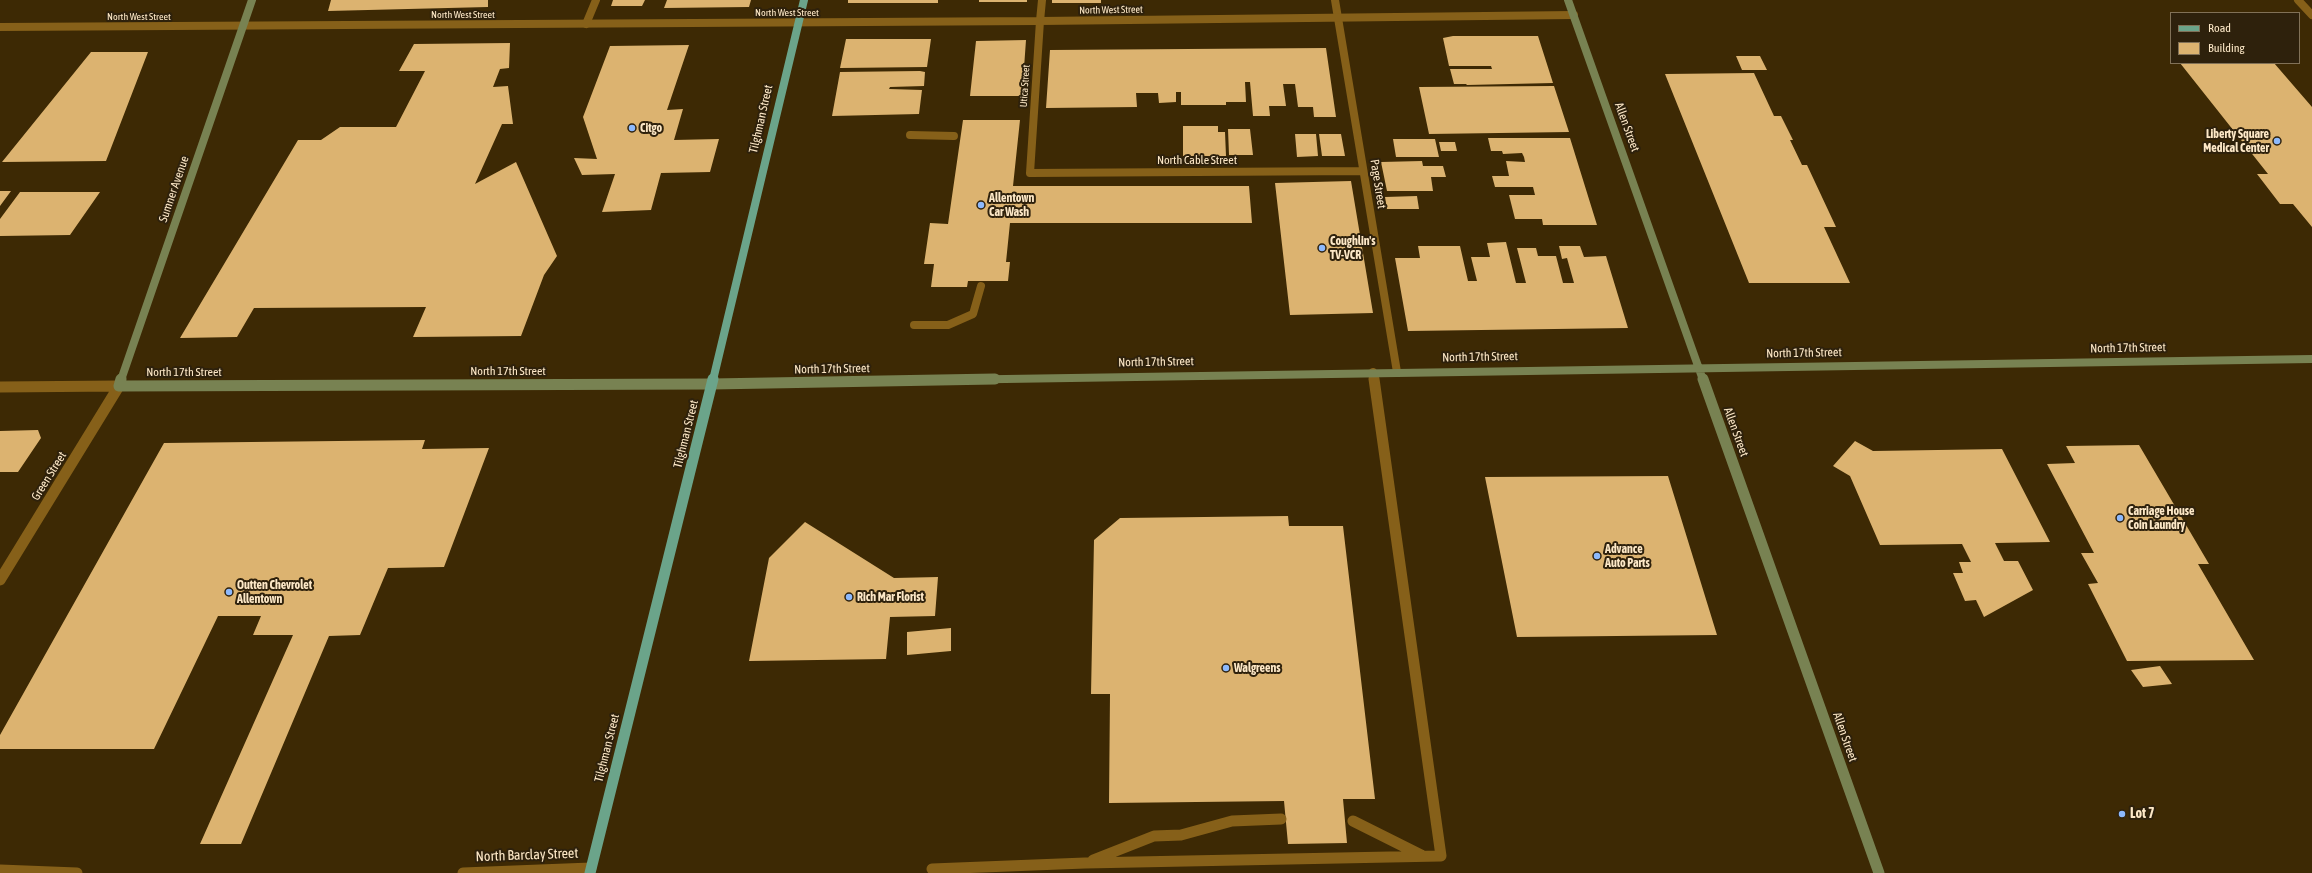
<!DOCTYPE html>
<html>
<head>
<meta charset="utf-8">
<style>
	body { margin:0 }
	#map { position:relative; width:2312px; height:873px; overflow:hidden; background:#3d2904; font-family:"Asap Condensed",sans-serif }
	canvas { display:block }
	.legend { position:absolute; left:2170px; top:12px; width:130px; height:52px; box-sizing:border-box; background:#2e210c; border:1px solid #817157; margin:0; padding:5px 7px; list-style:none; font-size:12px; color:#fde8c7 }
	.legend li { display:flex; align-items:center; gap:8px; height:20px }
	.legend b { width:20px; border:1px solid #817157 }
</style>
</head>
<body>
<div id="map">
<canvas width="2312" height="873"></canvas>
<ul class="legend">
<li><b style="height:5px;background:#6ba48a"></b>Road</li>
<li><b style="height:11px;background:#dcb370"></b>Building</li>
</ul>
</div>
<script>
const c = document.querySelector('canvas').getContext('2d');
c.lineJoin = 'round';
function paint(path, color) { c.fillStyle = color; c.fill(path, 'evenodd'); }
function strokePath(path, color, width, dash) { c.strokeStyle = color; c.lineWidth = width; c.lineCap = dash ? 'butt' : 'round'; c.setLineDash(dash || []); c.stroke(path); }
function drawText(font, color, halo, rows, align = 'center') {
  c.font = font + ' "Asap Condensed",sans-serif'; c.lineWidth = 4; c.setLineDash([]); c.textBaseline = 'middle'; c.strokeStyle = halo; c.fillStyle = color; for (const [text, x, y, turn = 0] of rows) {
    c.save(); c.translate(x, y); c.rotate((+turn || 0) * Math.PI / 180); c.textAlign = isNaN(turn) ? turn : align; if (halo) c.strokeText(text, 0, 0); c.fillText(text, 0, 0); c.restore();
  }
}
const building = new Path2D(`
	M 331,0 L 488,0 L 488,7 L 328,11 Z
	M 613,0 L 645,0 L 642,6 L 611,6 Z
	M 667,0 L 751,0 L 749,7 L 664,8 Z
	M 848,0 L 938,0 L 938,3 L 848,3 Z
	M 979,0 L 1027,0 L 1027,2 L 979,2 Z
	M 1052,0 L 1101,0 L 1101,3 L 1052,3 Z
	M 1453,36 L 1538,36 L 1553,83 L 1467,85 L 1466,84 L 1454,84 L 1450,69 L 1492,69 L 1491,66 L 1449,66 L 1443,38 Z
	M 846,39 L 931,39 L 927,67 L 840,68 Z
	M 1026,40 L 1022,96 L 970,96 L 976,41 Z
	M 510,43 L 509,68 L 500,69 L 493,87 L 508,86 L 513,124 L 502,124 L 475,184 L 516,162 L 557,256 L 544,275 L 521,336 L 413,337 L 426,307 L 254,308 L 237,337 L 180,338 L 298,140 L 321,140 L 340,127 L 396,127 L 425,71 L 399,71 L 414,44 Z
	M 689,45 L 667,110 L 683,109 L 674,140 L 719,139 L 710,172 L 661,173 L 651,210 L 602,212 L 615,174 L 582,175 L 574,158 L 597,159 L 583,117 L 610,46 Z
	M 1326,48 L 1336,117 L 1314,117 L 1313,107 L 1298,107 L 1295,84 L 1283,84 L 1286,106 L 1269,106 L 1270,116 L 1253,116 L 1250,82 L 1245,82 L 1246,102 L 1226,102 L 1226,105 L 1181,105 L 1181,92 L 1176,92 L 1176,102 L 1159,103 L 1158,93 L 1136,93 L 1137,107 L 1046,108 L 1050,50 Z
	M 91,52 L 148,52 L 106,161 L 2,162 Z
	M 1736,56 L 1760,56 L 1767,70 L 1742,70 Z
	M 2180,63 L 2274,63 L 2312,107 L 2312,227 L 2293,204 L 2280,204 L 2257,174 L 2268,174 Z
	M 920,71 L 925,72 L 924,86 L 890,87 L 889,89 L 922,90 L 919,114 L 832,116 L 840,72 Z
	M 1754,73 L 1774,116 L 1781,116 L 1793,140 L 1790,140 L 1802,165 L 1807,165 L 1836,227 L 1824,227 L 1850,283 L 1749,283 L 1665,74 Z
	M 1554,86 L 1569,132 L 1429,134 L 1419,87 Z
	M 963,120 L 1020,120 L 1013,186 L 1249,186 L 1252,223 L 1010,223 L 1006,262 L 1010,262 L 1008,281 L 968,281 L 967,287 L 931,287 L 934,264 L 924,264 L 930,223 L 948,224 Z
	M 1183,126 L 1218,126 L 1218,132 L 1225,132 L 1226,156 L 1183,156 Z
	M 1228,129 L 1250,129 L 1253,155 L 1229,155 Z
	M 1295,134 L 1316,134 L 1318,156 L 1297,157 Z
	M 1319,134 L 1341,134 L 1345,156 L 1322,156 Z
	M 1488,138 L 1570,138 L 1597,225 L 1543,225 L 1542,219 L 1515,219 L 1509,195 L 1535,195 L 1533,187 L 1495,187 L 1492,176 L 1509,176 L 1506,161 L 1525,162 L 1524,157 L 1522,153 L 1503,154 L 1502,151 L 1491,151 Z
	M 1393,139 L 1435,139 L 1439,157 L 1396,157 Z
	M 1439,142 L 1455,142 L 1457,151 L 1441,151 Z
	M 1422,161 L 1423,166 L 1443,166 L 1446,177 L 1431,177 L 1433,191 L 1387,191 L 1381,162 Z
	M 1351,181 L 1373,313 L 1290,315 L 1275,183 Z
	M 0,191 L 11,191 L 0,206 Z
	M 20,192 L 100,192 L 70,235 L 0,236 L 0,219 Z
	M 1417,196 L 1419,209 L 1387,209 L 1385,197 Z
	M 1506,242 L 1516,283 L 1526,283 L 1517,248 L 1536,248 L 1538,256 L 1556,256 L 1563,283 L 1574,283 L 1567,258 L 1562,259 L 1559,246 L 1580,246 L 1584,257 L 1606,256 L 1628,328 L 1408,331 L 1395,258 L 1420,258 L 1418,246 L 1460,246 L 1468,281 L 1477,281 L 1471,257 L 1490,257 L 1487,243 Z
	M 38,430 L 41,438 L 18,472 L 0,472 L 0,431 Z
	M 425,440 L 422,449 L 489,448 L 444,567 L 388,568 L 360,635 L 329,636 L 241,844 L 200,844 L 293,635 L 253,635 L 261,616 L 218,616 L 154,749 L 0,749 L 0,735 L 164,443 Z
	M 1855,441 L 1873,451 L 2002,449 L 2050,542 L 1995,543 L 2004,561 L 2018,561 L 2033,590 L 1984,617 L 1976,600 L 1965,601 L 1953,573 L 1963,573 L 1959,562 L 1971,562 L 1962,544 L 1880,545 L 1850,476 L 1833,466 Z
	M 2139,445 L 2209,564 L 2198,564 L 2254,660 L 2127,661 L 2088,584 L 2098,583 L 2081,553 L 2094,553 L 2047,464 L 2075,463 L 2066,446 Z
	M 1668,476 L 1717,635 L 1517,637 L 1485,477 Z
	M 1288,516 L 1289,526 L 1343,526 L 1375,799 L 1343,799 L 1347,843 L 1288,844 L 1284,801 L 1109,803 L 1110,694 L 1091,694 L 1094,540 L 1120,518 Z
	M 805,522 L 894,578 L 938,577 L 935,616 L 890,617 L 886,659 L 749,661 L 769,558 Z
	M 951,628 L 951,651 L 907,655 L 907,632 Z
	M 2160,666 L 2172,684 L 2143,687 L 2131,670 Z`);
const laneFar1 = new Path2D(`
	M 1335,0 L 1397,372
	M 1040,21 L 1030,173 L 1363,171
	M 586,24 L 596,0
	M 910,135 L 954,136
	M 914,325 L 948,325 L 973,314 L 981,286
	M 1373,372 L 1374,380`);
const lane = new Path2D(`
	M 1353,821 L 1421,855
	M 1093,860 L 1154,836 L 1181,835 L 1232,821 L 1281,819
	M 932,869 L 1085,863 L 1441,856 L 1374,379
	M 0,870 L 77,873
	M 463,873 L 591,868`);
const streetFar1 = new Path2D(`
	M 2298,0 L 2312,15
	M 1040,21 L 1042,0
	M 0,27 L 1040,21 L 1574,15`);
const street = new Path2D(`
	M 0,387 L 119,386
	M 0,580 L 119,386`);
const secondaryFar1 = new Path2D(`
	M 1568,0 L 1703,380
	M 121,380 L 252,0
	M 940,380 L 2312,359`);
const secondary = new Path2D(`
	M 121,379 L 119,386 L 712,384 L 995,379
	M 1703,379 L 1879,873`);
const primaryFar1 = new Path2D(`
	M 713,380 L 804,0`);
const primary = new Path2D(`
	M 590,873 L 713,379`);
const markers = [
	[632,128,4,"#8db9fc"],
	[2277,141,4,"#8db9fc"],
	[981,205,4,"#8db9fc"],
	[1322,248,4,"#8db9fc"],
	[2120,518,4,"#8db9fc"],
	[1597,556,4,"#8db9fc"],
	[229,592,4,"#8db9fc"],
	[849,597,4,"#8db9fc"],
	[1226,668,4,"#8db9fc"],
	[2122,814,4,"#8db9fc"]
];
const farStreetnames = [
	["North West Street",1111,10,-1],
	["North West Street",787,13],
	["North West Street",463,15],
	["North West Street",139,17],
	["Utica Street",1025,86,-86]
];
const streetNames = [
	["Tilghman Street",761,119,-77],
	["Allen Street",1627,127,70],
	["North Cable Street",1197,160],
	["Page Street",1378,184,81],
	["Sumner Avenue",174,189,-71],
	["North 17th Street",2128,348,-1],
	["North 17th Street",1804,353,-1],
	["North 17th Street",1480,357,-1],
	["North 17th Street",1156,362,-1],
	["North 17th Street",832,369,-1],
	["North 17th Street",508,371],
	["North 17th Street",184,372],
	["Allen Street",1736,432,70],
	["Tilghman Street",686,434,-76],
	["Green Street",49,476,-58],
	["Allen Street",1845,737,71],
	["Tilghman Street",607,748,-76]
];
const poiNames = [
	["Citgo",640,128],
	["Liberty Square",2269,134,"right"],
	["Medical Center",2269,148,"right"],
	["Allentown",989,198],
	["Car Wash",989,212],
	["Coughlin's",1330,241],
	["TV-VCR",1330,255],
	["Carriage House",2128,511],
	["Coin Laundry",2128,525],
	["Advance",1605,549],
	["Auto Parts",1605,563],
	["Outten Chevrolet",237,585],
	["Allentown",237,599],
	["Rich Mar Florist",857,597],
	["Walgreens",1234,668]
];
const nearPoinames = [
	["Lot 7",2130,814]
];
const nearStreetnames = [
	["North Barclay Street",527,855,-2]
];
paint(building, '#dcb370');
strokePath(laneFar1, '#866019', 8);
strokePath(lane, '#866019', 11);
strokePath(streetFar1, '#866019', 8);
strokePath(street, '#866019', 11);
strokePath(secondaryFar1, '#788252', 8);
strokePath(secondary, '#788252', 11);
strokePath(primaryFar1, '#6ba48a', 8);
strokePath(primary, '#6ba48a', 11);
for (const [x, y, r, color] of markers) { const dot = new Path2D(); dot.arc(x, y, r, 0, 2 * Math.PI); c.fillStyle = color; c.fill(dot); strokePath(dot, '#2e210c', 1.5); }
drawText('10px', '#fde8c7', '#2e210c', farStreetnames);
drawText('12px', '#fde8c7', '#2e210c', streetNames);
drawText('bold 12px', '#fde8c7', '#2e210c', poiNames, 'left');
drawText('bold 14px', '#fde8c7', '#2e210c', nearPoinames, 'left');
drawText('14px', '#fde8c7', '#2e210c', nearStreetnames);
</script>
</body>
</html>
